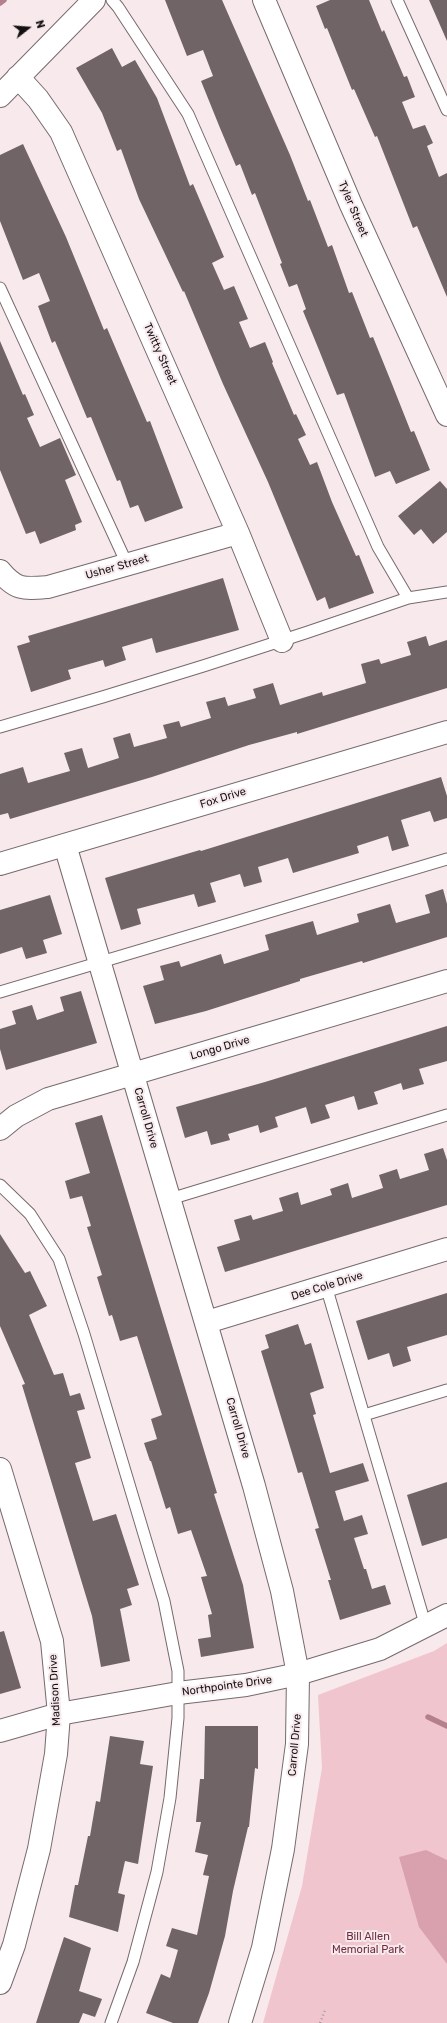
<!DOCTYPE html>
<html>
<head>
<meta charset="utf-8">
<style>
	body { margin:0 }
	#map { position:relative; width:447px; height:2023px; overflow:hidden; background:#f7e9ec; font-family:Rubik,sans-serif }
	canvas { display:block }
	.north { position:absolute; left:8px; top:8px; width:40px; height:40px; -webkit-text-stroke:3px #f7e9ec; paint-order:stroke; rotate:73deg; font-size:11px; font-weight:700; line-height:16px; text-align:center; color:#151112 }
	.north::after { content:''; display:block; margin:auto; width:14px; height:18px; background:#151112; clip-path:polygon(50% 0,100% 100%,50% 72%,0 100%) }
</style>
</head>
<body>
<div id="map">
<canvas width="447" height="2023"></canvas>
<div class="north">N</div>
</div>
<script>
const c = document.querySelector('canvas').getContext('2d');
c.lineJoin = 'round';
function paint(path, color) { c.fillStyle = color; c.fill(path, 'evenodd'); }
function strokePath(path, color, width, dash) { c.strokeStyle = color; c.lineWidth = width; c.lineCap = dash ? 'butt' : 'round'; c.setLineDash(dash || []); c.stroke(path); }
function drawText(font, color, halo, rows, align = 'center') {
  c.font = font + ' Rubik,sans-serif'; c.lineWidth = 4; c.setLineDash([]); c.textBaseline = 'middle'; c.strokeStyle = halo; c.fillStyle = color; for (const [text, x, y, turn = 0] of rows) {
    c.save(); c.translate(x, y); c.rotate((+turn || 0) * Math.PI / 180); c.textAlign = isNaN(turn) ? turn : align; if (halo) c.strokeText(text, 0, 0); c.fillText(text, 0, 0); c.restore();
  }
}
const green = new Path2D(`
	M 447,1643 L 447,2023 L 263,2023 L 302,1886 L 322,1768 L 318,1695 L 434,1651 Z`);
const forest = new Path2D(`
	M 426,1850 L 447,1860 L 447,1964 L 419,1927 L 399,1857 Z`);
const stream = new Path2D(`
	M 0,3 L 4,0
	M 428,1717 L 447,1726`);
const building = new Path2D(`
	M 165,0 L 222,0 L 290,155 L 308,201 L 310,200 L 328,247 L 332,245 L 349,293 L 352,292 L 370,338 L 373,337 L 392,384 L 411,432 L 414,431 L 430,470 L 396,484 L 390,471 L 375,477 L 344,393 L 337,395 L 319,350 L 303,311 L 306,309 L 297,284 L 289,287 L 280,264 L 282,263 L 255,193 L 252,195 L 240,164 L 236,166 L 220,128 L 201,81 L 213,76 L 203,50 L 187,56 Z
	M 330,0 L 369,0 L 382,32 L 384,30 L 404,77 L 407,76 L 415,97 L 402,102 L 413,129 L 425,125 L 433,143 L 427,146 L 439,177 L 447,173 L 447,297 L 417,226 L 413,228 L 377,136 L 375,137 L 354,89 L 352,90 L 327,28 L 325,29 L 316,6 Z
	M 429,0 L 447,0 L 447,41 Z
	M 112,48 L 122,67 L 135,60 L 157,98 L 190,186 L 193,184 L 224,257 L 212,263 L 224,290 L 234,286 L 248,319 L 239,322 L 250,348 L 265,342 L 273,362 L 272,363 L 294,415 L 296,414 L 306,435 L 298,439 L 310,465 L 317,462 L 332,502 L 356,556 L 359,555 L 374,593 L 329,609 L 325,597 L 317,601 L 268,482 L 223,384 L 184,291 L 183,292 L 139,199 L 121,149 L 117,151 L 102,113 L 76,68 Z
	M 23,144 L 66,237 L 104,330 L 107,328 L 147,422 L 150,421 L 183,508 L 145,522 L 138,505 L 130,508 L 120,480 L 117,481 L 91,417 L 87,418 L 55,341 L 52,343 L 38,306 L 50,301 L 39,273 L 23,280 L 0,221 L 0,155 Z
	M 0,341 L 23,395 L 25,394 L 34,415 L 27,418 L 40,447 L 60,438 L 76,475 L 65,480 L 82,522 L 75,525 L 76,530 L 40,544 L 35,531 L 26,534 L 0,470 Z
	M 440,481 L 447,489 L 447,532 L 433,544 L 421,529 L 414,535 L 398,516 Z
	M 223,578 L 239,630 L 156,653 L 152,638 L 122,647 L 126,660 L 105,667 L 103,660 L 68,670 L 71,679 L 31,692 L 17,646 L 30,642 L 28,636 Z
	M 426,636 L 429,646 L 447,640 L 447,688 L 297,734 L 297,732 L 249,745 L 152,777 L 10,819 L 8,813 L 0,815 L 0,774 L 23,767 L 28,783 L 70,771 L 64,753 L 82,748 L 88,768 L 119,758 L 113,738 L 130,733 L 134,747 L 167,738 L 163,725 L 179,721 L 181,727 L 211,718 L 206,702 L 225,697 L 228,706 L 256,698 L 253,689 L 273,683 L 280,705 L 322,692 L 323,696 L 366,683 L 361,664 L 379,659 L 381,664 L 411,655 L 407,642 Z
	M 441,777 L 447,796 L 447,818 L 434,822 L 430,811 L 401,820 L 409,846 L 392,851 L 388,836 L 357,846 L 359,853 L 293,873 L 288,858 L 258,867 L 262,882 L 244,887 L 240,874 L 210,883 L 216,902 L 198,907 L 194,894 L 137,909 L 141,924 L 121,930 L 105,878 L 200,850 L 201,851 Z
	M 443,889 L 447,904 L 447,937 L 363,963 L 362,961 L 300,979 L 300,981 L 206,1011 L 155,1024 L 143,986 L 164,980 L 160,966 L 179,961 L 181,967 L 221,954 L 224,964 L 269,950 L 265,935 L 313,921 L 317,935 L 359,922 L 357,914 L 390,904 L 396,923 L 430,913 L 425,895 Z
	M 50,895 L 62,934 L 43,940 L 47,953 L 26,959 L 22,947 L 0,954 L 0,910 Z
	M 81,991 L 97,1043 L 6,1070 L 0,1049 L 0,1029 L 16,1024 L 12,1011 L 32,1005 L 37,1020 L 64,1011 L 60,997 Z
	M 447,1026 L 447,1061 L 419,1069 L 424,1084 L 403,1090 L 401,1083 L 374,1092 L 378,1104 L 358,1110 L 354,1096 L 325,1105 L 330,1118 L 311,1124 L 306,1107 L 275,1117 L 278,1127 L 260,1133 L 258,1125 L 228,1134 L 230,1140 L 211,1145 L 207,1131 L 185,1138 L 176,1107 L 265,1082 Z
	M 102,1115 L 217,1493 L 214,1494 L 243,1585 L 254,1648 L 201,1657 L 198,1639 L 211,1637 L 208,1615 L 212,1614 L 201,1577 L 207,1576 L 191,1530 L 178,1534 L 170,1507 L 166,1509 L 151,1461 L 150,1461 L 144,1443 L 157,1439 L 151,1419 L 162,1415 L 137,1336 L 120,1341 L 112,1315 L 109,1316 L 97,1277 L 102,1275 L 87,1227 L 91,1226 L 82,1196 L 70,1199 L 65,1181 L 90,1173 L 75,1123 Z
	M 443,1148 L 447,1160 L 447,1205 L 225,1272 L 217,1247 L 240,1240 L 234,1220 L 251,1215 L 253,1220 L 283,1211 L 279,1198 L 298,1192 L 301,1205 L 332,1195 L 330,1189 L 348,1183 L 352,1198 L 383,1188 L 379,1175 L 397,1169 L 400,1179 L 429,1170 L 424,1154 Z
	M 0,1234 L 25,1273 L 30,1271 L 47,1306 L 29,1315 L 54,1375 L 63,1373 L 70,1396 L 80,1393 L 85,1409 L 77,1411 L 91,1458 L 75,1463 L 93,1521 L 116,1514 L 139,1585 L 127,1589 L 132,1605 L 120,1609 L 130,1661 L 101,1667 L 92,1616 L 22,1385 L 25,1384 L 0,1326 Z
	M 447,1293 L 447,1335 L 407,1347 L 411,1361 L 393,1367 L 389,1353 L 368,1360 L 356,1321 Z
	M 298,1324 L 305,1345 L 311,1343 L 324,1388 L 310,1393 L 316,1414 L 313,1415 L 330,1473 L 363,1463 L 369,1481 L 335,1491 L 344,1521 L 362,1515 L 368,1534 L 354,1538 L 364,1569 L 366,1569 L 372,1589 L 385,1585 L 391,1604 L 340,1620 L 328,1580 L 331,1580 L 315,1529 L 319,1528 L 302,1472 L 298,1473 L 261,1351 L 269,1348 L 265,1335 Z
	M 447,1482 L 447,1538 L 422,1546 L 407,1495 Z
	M 4,1631 L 21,1688 L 0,1694 L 0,1632 Z
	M 205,1726 L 258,1726 L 258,1769 L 255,1768 L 249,1827 L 248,1827 L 233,1891 L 225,1936 L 209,1993 L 198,2023 L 173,2023 L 146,2013 L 161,1974 L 170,1978 L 178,1950 L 166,1946 L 172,1928 L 197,1935 L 209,1876 L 203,1875 L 208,1855 L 195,1852 L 201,1822 L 196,1822 L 200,1779 L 204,1779 Z
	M 110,1736 L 144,1741 L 140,1764 L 153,1766 L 138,1864 L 125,1861 L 118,1893 L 125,1895 L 118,1932 L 69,1917 L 75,1885 L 78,1885 L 88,1836 L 90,1836 L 96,1801 L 100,1802 Z
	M 64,1937 L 91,1948 L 79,1991 L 102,1999 L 95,2017 L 83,2013 L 79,2023 L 36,2023 Z`);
const path = new Path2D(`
	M 320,2023 L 325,2010`);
const lane = new Path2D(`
	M 112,0 L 118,7 L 188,114 L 378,547 L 408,598 L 447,592
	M 397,0 L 447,110
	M 0,288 L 127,564
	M 0,727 C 137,688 273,645 408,598
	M 0,992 L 447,859
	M 0,1185 L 30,1214 L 59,1259 L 84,1334 L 164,1601 L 178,1671 L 178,1718 L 170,1798 L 157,1872 L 133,1962 L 111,2023
	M 170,1199 L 447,1115
	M 326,1286 L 426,1627
	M 364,1415 L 447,1390`);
const street = new Path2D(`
	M 264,0 L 351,205 L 447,415
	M 18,77 L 38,99 L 61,132 L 238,533 L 282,641
	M 0,571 C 16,590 23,589 48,587 L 238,533
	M 65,845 L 254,1486 L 282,1591 L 298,1674 L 297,1744 L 283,1849 L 263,1948 L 240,2023
	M 0,864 L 447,732
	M 0,1129 L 16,1116 L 48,1099 L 447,981
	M 207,1322 L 447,1249
	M 0,1469 L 52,1641 L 59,1714 L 56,1754 L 39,1849 L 14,1945 L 0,1983`);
const secondary = new Path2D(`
	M 0,96 L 94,0
	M 0,1731 L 59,1714 L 178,1693 L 246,1685 L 298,1674 L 380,1649 L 447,1615`);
const streetNames = [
	["Tyler Street",353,209,67],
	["Twitty Street",160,354,66],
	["Usher Street",117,567,-16],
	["Fox Drive",223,798,-17],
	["Longo Drive",220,1048,-16],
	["Carroll Drive",146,1118,74],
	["Dee Cole Drive",327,1286,-17],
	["Carroll Drive",238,1428,74],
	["Northpointe Drive",227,1686,-8],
	["Madison Drive",55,1690,-93],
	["Carroll Drive",295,1745,-85]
];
const parkNames = [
	["Bill Allen",368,1937],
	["Memorial Park",368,1950]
];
paint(green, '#f0c5ce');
paint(forest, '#d8a1ad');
strokePath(stream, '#b4808b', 5.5);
paint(building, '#706466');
strokePath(lane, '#766a6c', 13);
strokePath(street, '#766a6c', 24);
strokePath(secondary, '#766a6c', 24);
strokePath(path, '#a3989b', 2.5, [1, 3]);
strokePath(lane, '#fff', 11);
strokePath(street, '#fff', 22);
strokePath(secondary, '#fff', 22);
drawText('11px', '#151112', '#f7e9ec', streetNames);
drawText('11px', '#6f2c40', '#f7e9ec', parkNames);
</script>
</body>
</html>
